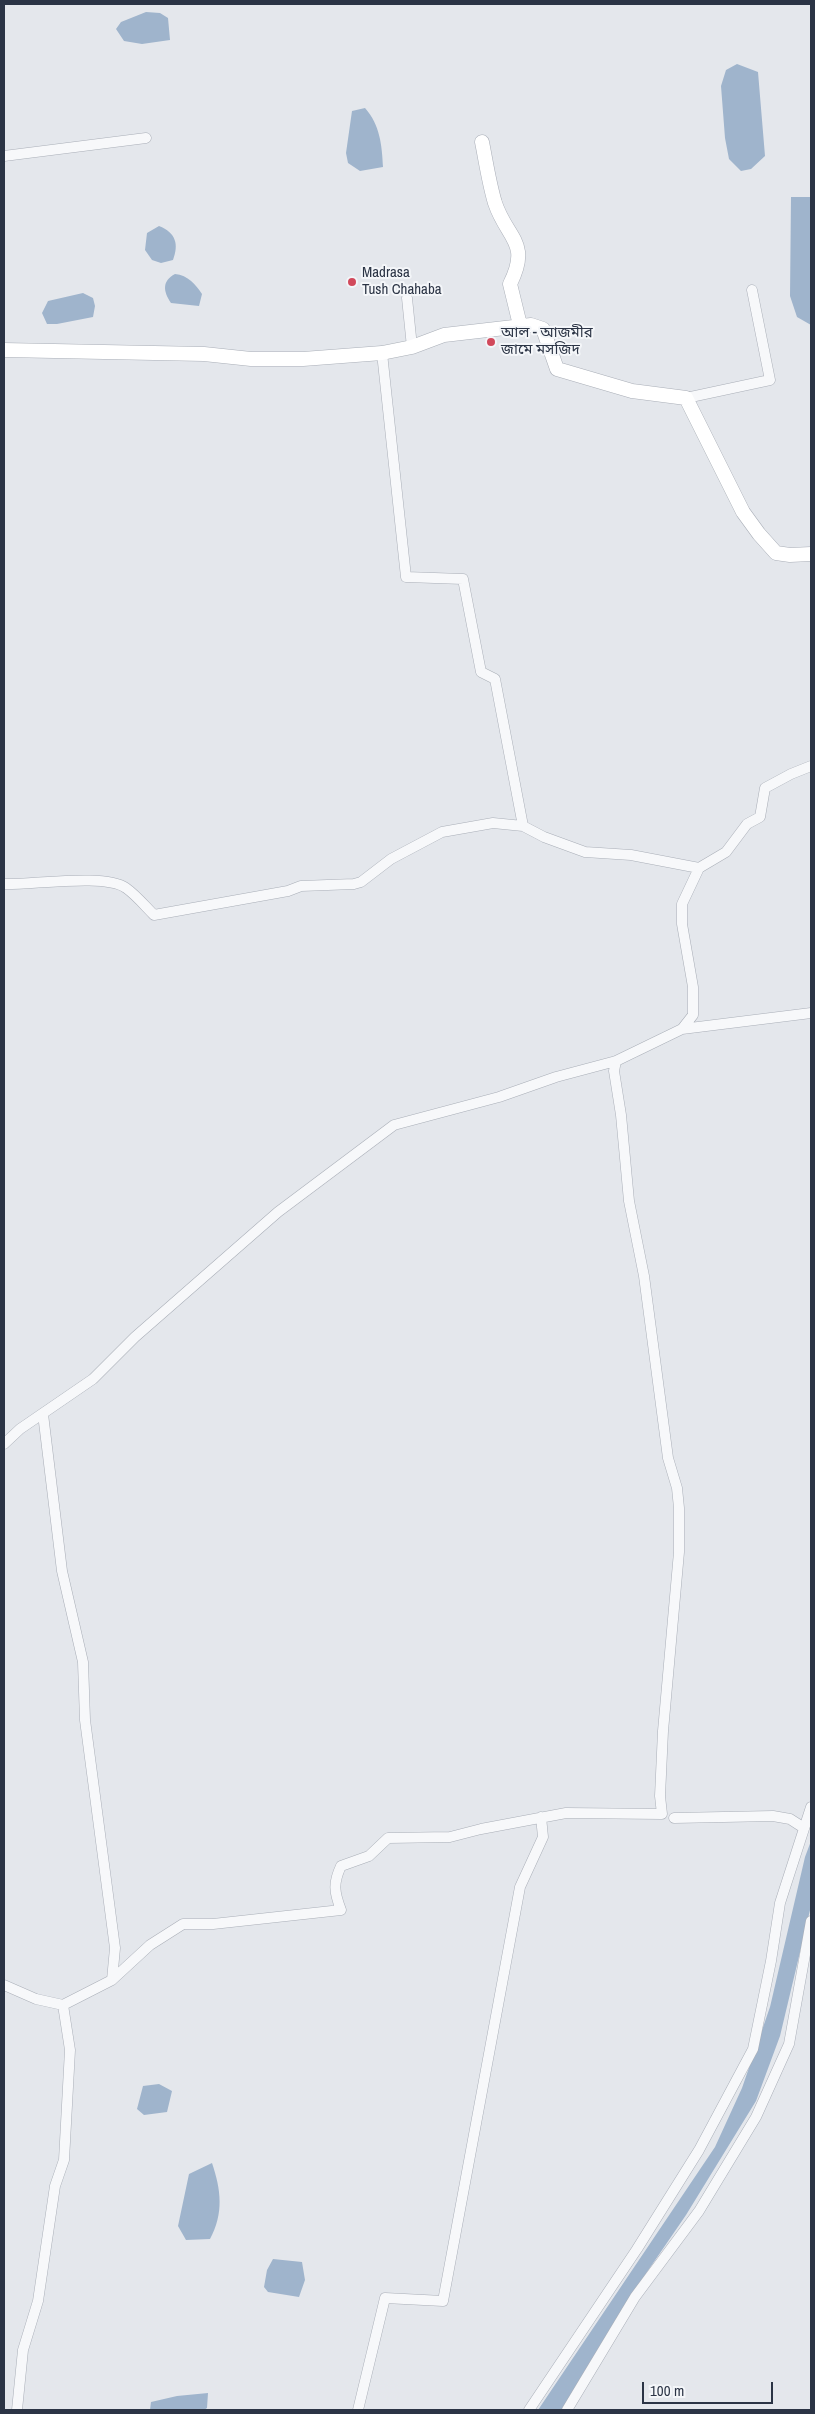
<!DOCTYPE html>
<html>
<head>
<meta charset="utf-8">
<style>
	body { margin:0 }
	#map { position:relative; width:815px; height:2414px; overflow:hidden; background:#e4e7ec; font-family:"Archivo Narrow",sans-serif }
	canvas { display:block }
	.frame { position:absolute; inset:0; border:5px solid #2b3445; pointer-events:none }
	.scale { position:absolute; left:642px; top:2382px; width:131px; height:22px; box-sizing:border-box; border:2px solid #2b3445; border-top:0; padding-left:6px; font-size:15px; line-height:18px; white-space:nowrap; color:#2b3445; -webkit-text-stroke:4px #f4f6f9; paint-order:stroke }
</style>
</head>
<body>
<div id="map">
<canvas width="815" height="2414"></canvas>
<div class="frame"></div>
<div class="scale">100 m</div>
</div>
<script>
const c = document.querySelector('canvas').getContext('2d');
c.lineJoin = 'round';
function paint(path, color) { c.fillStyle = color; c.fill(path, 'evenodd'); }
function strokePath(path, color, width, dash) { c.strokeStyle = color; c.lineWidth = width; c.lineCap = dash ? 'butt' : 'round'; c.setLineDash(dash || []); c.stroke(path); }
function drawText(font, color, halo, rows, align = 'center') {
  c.font = font + ' "Archivo Narrow","Noto Sans Bengali",sans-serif'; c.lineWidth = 4; c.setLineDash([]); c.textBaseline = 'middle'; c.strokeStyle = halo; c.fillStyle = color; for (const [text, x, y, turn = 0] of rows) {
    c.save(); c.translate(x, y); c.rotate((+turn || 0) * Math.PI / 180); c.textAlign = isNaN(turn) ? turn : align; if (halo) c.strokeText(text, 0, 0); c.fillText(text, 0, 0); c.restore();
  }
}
const water = new Path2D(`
	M 146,12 L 160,13 L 168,18 L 170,40 L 142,44 L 124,41 L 116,29 L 121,22 Z
	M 737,64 L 758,72 L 765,156 L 751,169 L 741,171 L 729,159 L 725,138 L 721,86 L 726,70 Z
	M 365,108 C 380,125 382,145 383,167 L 360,171 L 348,163 L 346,153 L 352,111 Z
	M 791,197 L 811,197 L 811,325 L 797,317 L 790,296 Z
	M 159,226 C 176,233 179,244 173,260 L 161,263 L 152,260 L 145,250 L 147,233 Z
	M 175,274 C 188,275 196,285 202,294 L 199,306 L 171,303 C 163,291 162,281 175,274 Z
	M 83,293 L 93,298 L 95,306 L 93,317 L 57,324 L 47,324 L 42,313 L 48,301 Z
	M 811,1841 L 811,1906 L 780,2036 L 756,2101 L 686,2215 L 647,2272 L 562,2410 L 538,2410 L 715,2147 L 742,2088 L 770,2007 L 805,1857 Z
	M 159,2084 L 172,2091 L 167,2112 L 144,2115 L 137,2109 L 143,2086 Z
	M 212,2163 C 221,2190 224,2213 210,2239 L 186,2240 L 178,2226 L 189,2174 Z
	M 273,2259 L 302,2262 L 305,2280 L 299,2297 L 268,2292 L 264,2287 L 267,2270 Z
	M 208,2393 L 207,2408 L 204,2410 L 150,2410 L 151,2402 L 177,2396 Z`);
const street = new Path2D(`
	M 4,156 L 146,138
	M 407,298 L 412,347
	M 382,353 L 406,577 L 463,579 L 481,672 L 495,679 L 523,826
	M 686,398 L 770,380 L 752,290
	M 4,884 C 32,885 106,873 126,888 C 136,895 145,906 154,915 L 288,891 L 301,886 L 354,884 L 361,882 L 391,859 L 442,832 L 493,823 L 523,826 L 544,837 L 585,852 L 631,855 L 699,868
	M 682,1029 L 811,1013
	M 43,1414 L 62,1571 L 83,1662 L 85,1720 L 115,1948 L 112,1980
	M 4,1444 L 20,1429 L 93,1379 L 135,1337 L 278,1212 L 394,1125 L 499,1097 L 556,1077 L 616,1061 L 682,1029 L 693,1015 L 693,987 L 682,924 L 682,904 L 699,868 L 726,852 L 747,824 L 760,817 L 765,788 L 791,774 L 811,766
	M 674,1818 L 773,1816 L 790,1819 L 804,1828
	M 4,1985 L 36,1999 L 63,2005
	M 17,2410 L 23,2350 L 38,2301 L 55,2186 L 64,2160 L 70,2050 L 63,2005 L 112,1980 L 150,1945 L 183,1924 L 213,1924 L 341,1910 C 334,1892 333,1883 341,1866 L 369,1856 L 388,1838 L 450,1837 L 481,1829 L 566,1813 L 662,1814 L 660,1796 L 663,1731 L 679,1552 L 679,1508 L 677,1488 L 668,1458 L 644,1276 L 629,1201 L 621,1115 L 614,1071 L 616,1061
	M 358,2410 L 385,2298 L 443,2301 L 520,1887 L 543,1837 L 541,1817
	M 529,2410 L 637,2249 L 699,2150 L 753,2049 L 771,1961 L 780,1903 L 811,1807
	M 567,2410 L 635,2297 L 699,2211 L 756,2117 L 789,2044 L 811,1921`);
const secondary = new Path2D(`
	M 482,142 C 486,162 489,183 495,203 C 507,239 531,242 510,284 L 520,325
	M 4,350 L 204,354 L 251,359 L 303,359 L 382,353 L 412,347 L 444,335 L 531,325 L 543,329 L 557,369 L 632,391 L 686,398 L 743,512 L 759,534 L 776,553 L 790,555 L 811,554`);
const markers = [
	[352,282,5,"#d1495b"],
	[491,342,5,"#d1495b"]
];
const poiNames = [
	["Madrasa",362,273],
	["Tush Chahaba",362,290],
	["আল - আজমীর",501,333],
	["জামে মসজিদ",501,350]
];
paint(water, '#9fb4cc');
strokePath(street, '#a9aeb7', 11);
strokePath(secondary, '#a9aeb7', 15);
strokePath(street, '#f7f8fa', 10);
strokePath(secondary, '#fff', 14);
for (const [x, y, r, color] of markers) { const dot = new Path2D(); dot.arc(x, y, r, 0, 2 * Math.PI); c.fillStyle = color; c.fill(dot); strokePath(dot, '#f4f6f9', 2); }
drawText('15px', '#2b3445', '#f4f6f9', poiNames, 'left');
</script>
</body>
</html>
